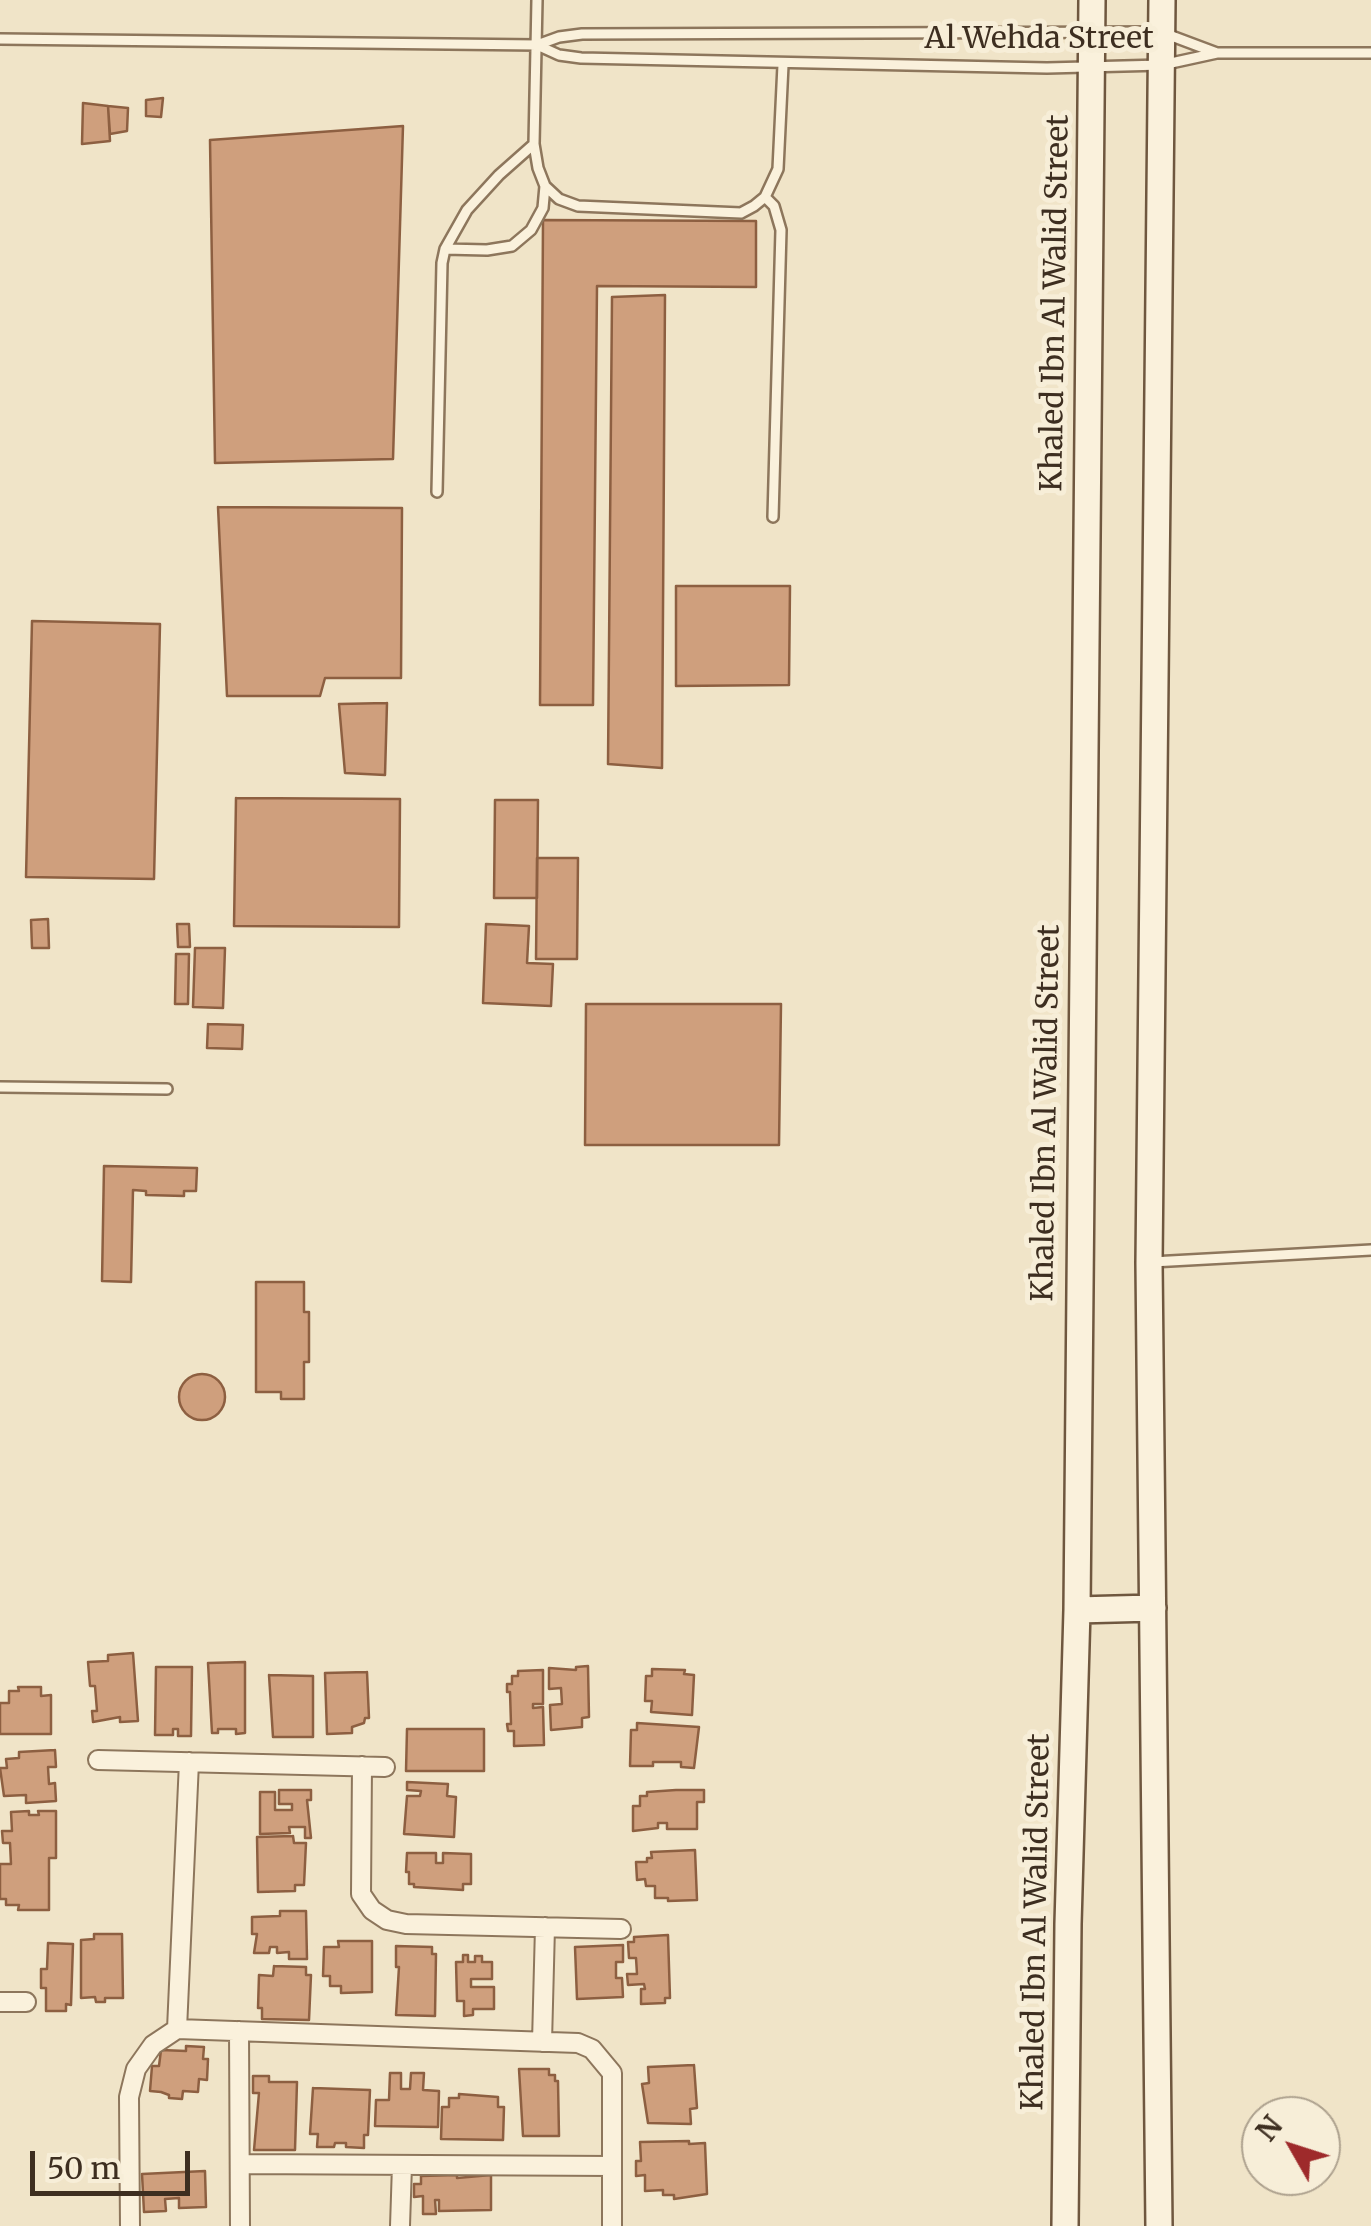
<!DOCTYPE html>
<html>
<head>
<meta charset="utf-8">
<style>
  body { margin:0 }
  #map { position:relative; width:1371px; height:2226px; overflow:hidden; background:#f0e4c8; font-family:Merriweather,serif }
  canvas { display:block }
  .north { position:absolute; left:1241px; top:2096px; width:100px; height:100px; box-sizing:border-box; background:#f7eed8; border:2px solid #ada18e; border-radius:50%; rotate:309deg; font-size:28px; font-weight:700; line-height:40px; text-align:center; color:#3d2e20 }
  .north::after { content:''; display:block; margin:auto; width:35px; height:45px; background:#9e2a2b; clip-path:polygon(50% 0,100% 100%,50% 72%,0 100%) }
  .scale { position:absolute; left:30px; top:2151px; width:160px; height:45px; box-sizing:border-box; border:5px solid #3d2e20; border-top:0; padding-left:12px; font-size:30px; line-height:35px; white-space:nowrap; color:#3d2e20; -webkit-text-stroke:8px #f7eed8; paint-order:stroke }
</style>
</head>
<body>
<div id="map">
<canvas width="1371" height="2226"></canvas>
<div class="north">N</div>
<div class="scale">50 m</div>
</div>
<script>
const context = document.querySelector('canvas').getContext('2d');
context.lineJoin = 'round';
function fill(path, color) {
  context.fillStyle = color;
  context.fill(path, 'evenodd');
}
function poly(rows) {
  const path = new Path2D();
  for (const r of rows) {
    if (r.length === 3) {
      path.moveTo(r[0] + r[2], r[1]);
      path.arc(r[0], r[1], r[2], 0, 2 * Math.PI);
      continue;
    }
    path.moveTo(r[0], r[1]);
    for (let i = 2; i < r.length; i += 2) path.lineTo(r[i], r[i + 1]);
  }
  return path;
}
function strokePath(path, color, width, dash) {
  context.strokeStyle = color;
  context.lineWidth = width;
  context.lineCap = dash ? 'butt' : 'round';
  context.setLineDash(dash || []);
  context.stroke(path);
}
function write(font, color, halo, rows, align = 'center') {
  context.font = font + ' Merriweather,serif';
  context.lineWidth = 10;
  context.setLineDash([]);
  context.textBaseline = 'middle';
  context.strokeStyle = halo;
  context.fillStyle = color;
  for (const [text, x, y, turn = 0] of rows) {
    context.save();
    context.translate(x, y);
    context.rotate((+turn || 0) * Math.PI / 180);
    context.textAlign = isNaN(turn) ? turn : align;
    if (halo) context.strokeText(text, 0, 0);
    context.fillText(text, 0, 0);
    context.restore();
  }
}
const building = poly([
  [163,98,161,117,146,116,146,100,163,98],
  [83,103,108,106,110,141,82,144,83,103],
  [108,106,128,108,127,131,110,134,108,106],
  [403,126,393,459,215,463,210,140,403,126],
  [543,220,756,221,756,287,597,286,593,705,540,705,543,220],
  [665,295,662,768,608,764,612,297,665,295],
  [218,507,402,508,401,678,325,678,320,696,227,696,218,507],
  [676,586,790,586,789,685,676,686,676,586],
  [32,621,160,624,154,879,26,877,32,621],
  [387,703,385,775,345,773,339,704,387,703],
  [236,798,400,799,399,927,234,926,236,798],
  [495,800,538,800,537,898,494,898,495,800],
  [537,858,578,858,577,959,536,959,537,858],
  [48,919,49,948,32,948,31,920,48,919],
  [177,924,189,924,190,947,178,947,177,924],
  [486,924,529,926,527,963,553,964,551,1006,483,1003,486,924],
  [195,948,225,948,223,1008,193,1007,195,948],
  [176,954,189,954,188,1004,175,1004,176,954],
  [586,1004,781,1004,779,1145,585,1145,586,1004],
  [208,1024,243,1025,242,1049,207,1048,208,1024],
  [104,1166,197,1168,196,1191,184,1191,184,1196,146,1195,146,1191,133,1190,131,1282,102,1281,104,1166],
  [256,1282,304,1282,304,1312,309,1312,309,1362,304,1362,304,1399,281,1399,281,1392,256,1392,256,1282],
  [202,1397,23],
  [133,1653,138,1721,120,1722,120,1717,93,1722,92,1711,97,1711,95,1686,90,1686,88,1662,108,1661,108,1655,133,1653],
  [245,1662,245,1733,236,1734,236,1729,218,1729,218,1733,212,1733,208,1663,245,1662],
  [588,1666,589,1717,582,1718,582,1727,551,1730,550,1705,562,1704,561,1688,549,1689,549,1668,576,1670,576,1667,588,1666],
  [156,1667,192,1667,191,1736,178,1736,178,1729,173,1729,173,1735,155,1735,156,1667],
  [652,1669,685,1670,684,1674,694,1675,692,1715,651,1712,652,1701,645,1701,646,1676,652,1676,652,1669],
  [543,1670,543,1704,533,1704,533,1708,543,1707,544,1745,514,1746,514,1731,508,1731,507,1724,511,1724,510,1692,507,1692,507,1684,512,1684,512,1676,518,1676,518,1671,543,1670],
  [367,1672,369,1718,365,1718,364,1723,352,1727,352,1733,327,1734,325,1673,367,1672],
  [269,1675,313,1676,313,1737,273,1737,269,1675],
  [18,1687,41,1687,41,1696,51,1695,51,1734,0,1734,0,1703,9,1703,9,1691,19,1691,18,1687],
  [637,1723,699,1727,694,1768,681,1767,681,1762,653,1762,653,1766,630,1766,631,1730,637,1730,637,1723],
  [407,1729,484,1729,484,1771,406,1771,407,1729],
  [55,1750,56,1767,48,1767,49,1784,55,1783,56,1801,26,1803,26,1795,4,1796,0,1768,7,1768,6,1759,19,1758,19,1752,55,1750],
  [407,1782,448,1784,447,1796,456,1797,454,1837,404,1834,407,1796,420,1796,421,1791,407,1790,407,1782],
  [279,1790,311,1790,311,1800,307,1800,311,1838,305,1838,305,1827,289,1827,290,1833,260,1834,260,1792,275,1792,275,1810,292,1810,292,1804,279,1804,279,1790],
  [676,1790,704,1790,704,1802,697,1802,697,1829,667,1829,667,1823,658,1823,658,1828,633,1831,633,1806,640,1806,640,1796,647,1796,647,1792,676,1790],
  [29,1811,29,1815,39,1815,38,1811,56,1811,56,1858,49,1858,49,1910,18,1910,19,1905,6,1905,6,1899,0,1899,0,1864,11,1864,10,1843,3,1843,2,1831,12,1831,11,1812,29,1811],
  [293,1836,294,1843,306,1843,304,1885,295,1885,295,1891,258,1892,257,1837,293,1836],
  [695,1850,697,1900,668,1901,668,1898,655,1898,655,1886,646,1886,645,1879,637,1880,636,1862,647,1862,647,1858,652,1858,651,1852,695,1850],
  [407,1853,436,1853,436,1863,443,1863,443,1853,471,1854,471,1884,463,1884,463,1890,414,1887,414,1884,409,1884,409,1872,406,1872,407,1853],
  [280,1911,306,1911,307,1959,289,1959,289,1952,277,1953,277,1947,270,1947,269,1953,254,1953,257,1934,252,1934,252,1917,280,1916,280,1911],
  [94,1934,122,1934,123,1998,105,1998,105,2002,96,2002,95,1997,81,1998,81,1940,94,1939,94,1934],
  [668,1935,670,1998,665,1998,665,2003,641,2004,641,1989,645,1989,644,1984,628,1985,627,1974,637,1974,636,1958,629,1958,628,1942,634,1942,634,1937,668,1935],
  [338,1941,372,1941,372,1992,341,1993,341,1986,330,1986,330,1976,323,1976,324,1947,339,1947,338,1941],
  [48,1943,73,1944,71,2005,66,2004,66,2011,46,2011,46,1988,41,1988,41,1969,47,1969,48,1943],
  [623,1945,623,1962,616,1962,616,1978,622,1978,623,1997,577,1999,575,1947,623,1945],
  [396,1946,432,1947,432,1954,436,1954,435,2016,396,2015,399,1967,396,1967,396,1946],
  [463,1955,468,1955,468,1962,475,1962,475,1956,482,1956,482,1962,492,1962,492,1979,471,1979,471,1987,494,1987,494,2009,473,2009,473,2015,464,2016,464,2001,457,2001,456,1962,463,1962,463,1955],
  [274,1966,306,1967,306,1975,311,1975,309,2020,262,2019,262,2008,258,2008,259,1975,273,1976,274,1966],
  [186,2046,204,2047,203,2059,208,2059,207,2080,199,2079,198,2092,183,2091,182,2099,169,2098,169,2095,161,2092,150,2091,152,2066,159,2066,161,2050,186,2051,186,2046],
  [694,2065,697,2108,690,2109,691,2124,648,2123,642,2084,649,2083,648,2067,694,2065],
  [519,2069,549,2069,549,2075,555,2075,555,2081,558,2081,559,2136,523,2136,519,2069],
  [390,2073,401,2073,401,2089,410,2089,411,2073,424,2073,423,2090,439,2091,438,2127,375,2126,376,2100,389,2100,390,2073],
  [253,2076,269,2076,269,2082,297,2082,295,2150,254,2150,259,2093,253,2093,253,2076],
  [313,2088,370,2090,368,2135,364,2135,364,2148,346,2147,346,2143,335,2143,334,2147,317,2147,318,2134,310,2134,313,2088],
  [459,2094,498,2097,498,2107,504,2107,503,2140,441,2139,442,2107,449,2107,449,2098,459,2098,459,2094],
  [689,2141,689,2144,705,2143,707,2194,674,2199,674,2195,663,2195,663,2190,645,2191,645,2175,636,2176,636,2161,641,2161,640,2142,689,2141],
  [205,2171,206,2207,179,2208,179,2198,165,2199,166,2211,144,2212,142,2174,205,2171],
  [457,2175,457,2178,491,2175,491,2210,439,2211,439,2200,435,2200,436,2214,423,2214,423,2196,414,2197,414,2184,421,2184,421,2176,457,2175]
]);
fill(building, '#cf9f7d');
strokePath(building, '#8d5f41', 2.5);
const lane = poly([
  [537,0,534,144,538,168,545,186,559,199,578,206,741,213,754,206,765,197,778,169,783,65],
  [0,39,537,45,559,37,582,34,1161,32,1217,53],
  [537,45,559,55,581,58,1047,68,1162,65,1217,53,1371,53],
  [765,197,774,206,781,230,773,517],
  [445,249,487,250,512,246,531,230,543,208,545,186],
  [437,492,442,263,445,249,467,210,499,175,534,144],
  [0,1087,167,1089],
  [1152,1262,1371,1250]
]);
const street = poly([
  [98,1760,385,1767],
  [362,1766,361,1894,372,1910,387,1920,406,1924,621,1929],
  [0,2002,26,2002],
  [177,2029,189,1762],
  [239,2031,240,2226],
  [542,2042,545,1927],
  [240,2164,612,2166],
  [130,2226,129,2097,136,2069,153,2045,177,2029,578,2043,592,2049,612,2073,612,2226],
  [400,2226,402,2165]
]);
const secondary = poly([
  [1077,1610,1153,1608],
  [1065,2226,1068,1924,1077,1610,1092,0],
  [1159,2226,1149,1262,1162,0]
]);
strokePath(lane, '#8d765c', 14);
strokePath(street, '#8d765c', 22);
strokePath(secondary, '#6f573f', 30);
strokePath(lane, '#faf1dc', 9);
strokePath(street, '#faf1dc', 18);
strokePath(secondary, '#faf1dc', 25);
write('30px', '#3d2e20', '#f7eed8', [
  ["Al Wehda Street",1039,40],
  ["Khaled Ibn Al Walid Street",1056,303,-89],
  ["Khaled Ibn Al Walid Street",1047,1113,-89],
  ["Khaled Ibn Al Walid Street",1037,1922,-89]
]);
</script>
</body>
</html>
